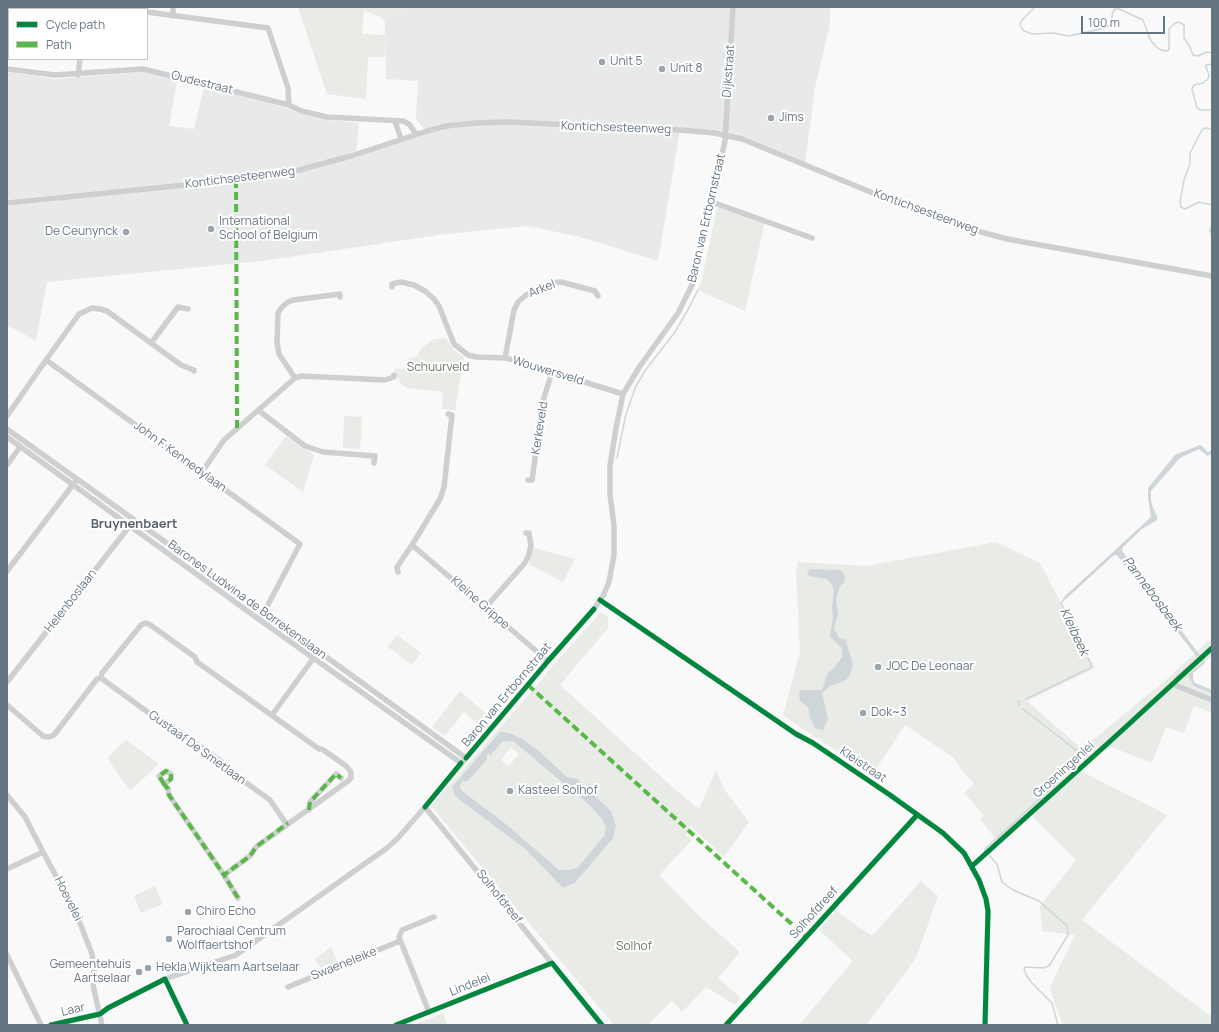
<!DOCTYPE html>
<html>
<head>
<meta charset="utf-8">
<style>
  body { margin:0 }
  #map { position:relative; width:1219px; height:1032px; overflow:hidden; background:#f9f9f9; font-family:Manrope,sans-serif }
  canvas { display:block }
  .frame { position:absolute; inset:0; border:8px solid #657683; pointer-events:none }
  .legend { position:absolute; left:8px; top:8px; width:140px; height:52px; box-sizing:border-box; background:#fff; border:1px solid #c1c8cd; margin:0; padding:5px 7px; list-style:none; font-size:12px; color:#657683 }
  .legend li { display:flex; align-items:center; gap:8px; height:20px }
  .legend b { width:20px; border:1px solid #c1c8cd }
  .scale { position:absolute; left:1081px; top:16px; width:84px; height:18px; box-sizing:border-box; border:2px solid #657683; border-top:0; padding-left:5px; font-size:12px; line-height:14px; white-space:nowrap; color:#657683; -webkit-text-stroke:3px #fff; paint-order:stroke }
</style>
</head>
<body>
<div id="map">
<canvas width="1219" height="1032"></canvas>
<div class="frame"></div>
<ul class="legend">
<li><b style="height:5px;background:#00873e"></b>Cycle path</li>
<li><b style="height:5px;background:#58b947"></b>Path</li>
</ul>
<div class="scale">100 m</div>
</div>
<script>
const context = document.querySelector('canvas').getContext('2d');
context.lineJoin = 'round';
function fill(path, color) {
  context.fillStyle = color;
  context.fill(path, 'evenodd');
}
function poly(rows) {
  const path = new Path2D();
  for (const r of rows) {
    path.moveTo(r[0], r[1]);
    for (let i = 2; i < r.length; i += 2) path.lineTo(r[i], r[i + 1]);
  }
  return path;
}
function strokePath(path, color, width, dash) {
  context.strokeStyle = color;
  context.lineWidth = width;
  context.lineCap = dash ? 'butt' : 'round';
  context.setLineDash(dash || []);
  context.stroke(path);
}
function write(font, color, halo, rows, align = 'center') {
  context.font = font + ' Manrope,sans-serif';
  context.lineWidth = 4;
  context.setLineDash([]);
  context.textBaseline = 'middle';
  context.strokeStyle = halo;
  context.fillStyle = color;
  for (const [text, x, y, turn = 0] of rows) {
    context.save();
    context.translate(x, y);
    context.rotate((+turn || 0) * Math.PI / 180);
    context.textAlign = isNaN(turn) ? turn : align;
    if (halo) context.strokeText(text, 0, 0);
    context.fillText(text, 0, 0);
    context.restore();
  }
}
fill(poly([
  [401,7,831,7,829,28,815,88,805,164,742,139,680,130,658,261,580,237,528,226,446,234,262,261,47,282,36,341,7,325,7,206,58,201,57,195,7,200,7,72,55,79,143,72,177,80,169,126,194,129,204,87,276,105,287,108,300,114,327,120,359,123,356,154,426,131,416,119,418,81,386,79,385,21,390,14,402,14]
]), '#e8e9e9');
fill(poly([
  [298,7,401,7,402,14,390,14,385,21,379,16,364,11,362,34,385,35,385,57,368,57,366,99,327,94],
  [718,204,765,221,745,311,698,290,701,283],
  [446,338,453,349,464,357,455,410,442,409,443,392,407,388,400,383,394,369,409,368,409,359,417,356,423,347,434,339],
  [344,416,362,417,360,449,343,448],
  [286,436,314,455,303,492,265,465],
  [996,542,1040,563,1095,668,1027,701,1082,749,1168,678,1212,638,1212,656,1193,673,1192,677,1195,683,1212,690,1212,713,1194,706,1184,733,1166,727,1152,763,1106,745,1079,770,1167,815,1082,920,1212,1017,1212,1025,1063,1025,1054,1002,1050,987,1075,935,1042,931,1040,906,1076,860,1030,814,1000,840,994,837,980,819,984,815,964,793,974,784,962,771,954,758,905,725,872,775,826,744,819,739,821,736,818,739,783,715,800,652,796,572,798,562,867,566],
  [534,548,575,559,563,582,529,564],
  [600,612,608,617,608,628,560,685,677,791,699,809,716,770,724,789,749,822,724,857,691,826,686,835,692,840,659,875,699,916,740,952,718,978,741,998,735,1005,706,987,682,1012,672,1001,648,1025,614,1025,431,806,539,683,553,665,593,621],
  [510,733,524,740,540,752,567,777,577,779,611,811,616,825,613,838,575,883,563,888,524,848,453,787],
  [397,635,421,653,412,665,388,647],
  [460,691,492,719,484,729,464,712,445,736,432,727],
  [126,740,159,764,130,791,107,758],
  [513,741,588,804,602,819,606,828,604,836,577,868,569,870,559,870,506,824,461,790,460,785,463,781,486,757,487,755,490,755,502,742],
  [511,747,519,754,509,766,501,760],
  [921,881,938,896,916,958,866,1025,799,1025,853,961,819,930,836,911,872,936],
  [155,886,163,904,141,913,134,896],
  [331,947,338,963,322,970,315,959],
  [443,1013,447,1025,413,1025]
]), '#e8ebe6');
fill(poly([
  [1200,445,1202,446,1208,452,1209,452,1212,448,1212,454,1207,456,1199,449,1180,458,1151,491,1151,501,1153,508,1157,516,1157,520,1142,529,1123,547,1122,551,1199,654,1199,656,1197,657,1117,555,1114,555,1066,599,1064,599,1064,597,1151,517,1148,498,1148,488,1175,455],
  [811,569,839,570,843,572,845,577,844,582,840,586,836,599,838,615,836,620,834,629,839,638,843,640,845,638,853,664,850,675,847,679,842,682,830,686,822,693,828,719,823,730,815,728,810,718,808,707,800,701,799,694,800,691,802,690,822,690,828,673,835,667,842,657,842,648,830,636,833,617,832,607,834,591,832,585,827,579,809,576,807,572],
  [1204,660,1205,663,1193,673,1193,680,1195,683,1212,690,1212,693,1194,686,1189,677,1189,674,1201,664,1202,661],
  [500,732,510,733,524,740,540,752,567,777,577,779,611,811,616,825,613,838,575,883,563,888,524,848,455,796,452,787],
  [513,741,588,804,602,819,606,828,604,836,577,868,569,870,559,870,506,824,461,790,460,785,463,781,468,781,487,759,487,755,489,754,490,756,502,742]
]), '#ced6d9');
strokePath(poly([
  [1035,7,1022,20,1020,24,1021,27,1024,31,1033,34,1053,33,1069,36,1105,28,1110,25,1113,12,1115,9,1119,9,1143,20,1150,39,1155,46,1161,50,1166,51,1169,50,1169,29,1174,24,1179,22,1184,25,1184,38,1190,47,1193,55,1198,56,1207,52,1212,53],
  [1212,64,1206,65,1206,67,1209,75,1208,79,1203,83,1194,85,1192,89,1197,108,1201,110,1212,110],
  [1212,129,1205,128,1202,130,1190,153,1190,164,1184,180,1180,202,1181,207,1185,209,1199,202,1212,205],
  [1212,224,1210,230,1212,236],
  [617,458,626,414,636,386,647,368,675,332,689,308,698,290],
  [1026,699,1090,668,1091,667,1091,664,1061,603,1065,598],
  [1019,706,1018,702,1020,701],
  [985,851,985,849,1084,758,1081,754,1023,709],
  [988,854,997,864,1002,882,1013,890,1039,901,1067,926,1068,935,1049,966,1044,968,1026,967,1024,968,1026,975,1032,983,1052,1003,1058,1025]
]), '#ced6d9', 1.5);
strokePath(poly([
  [107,7,122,9],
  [173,7,173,16],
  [87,9,88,7],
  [147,12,268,28,288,88,289,105],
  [7,69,55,75,143,69,277,102,289,105,301,111,327,117,403,121,409,124,416,134],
  [78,75,80,59],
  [395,121,401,139],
  [712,202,812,238],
  [7,203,265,177,299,170,351,156,427,131,446,126,476,123,508,122,680,130,714,133,742,139,907,207,970,229,1007,239,1212,276],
  [392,287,392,284,401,282,414,285,425,291,434,299,439,306,454,344,468,355,477,357,505,358,523,362,552,372,623,394],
  [151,343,178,307,188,309],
  [505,358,514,310,518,302,526,295,552,283,561,282,595,291,598,296],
  [46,360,79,314,92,308,100,309,107,311,181,365,194,370,194,371],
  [295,378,279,354,277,343,278,313,282,307,288,302,293,300,340,294,340,297],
  [258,410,305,446,323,452,375,456,374,463],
  [7,416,46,360,300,544,262,616],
  [7,429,318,651,466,758],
  [7,437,260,620,461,763],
  [7,465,20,447],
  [202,472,224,440,295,378,302,376,385,380,394,377,394,375],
  [528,480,532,480,543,401,552,372],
  [412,545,548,661],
  [7,571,75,482],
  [398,572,397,567,412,545,440,499,444,487,452,415,448,414],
  [600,600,796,734,813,743,890,795,943,833,964,853,979,880,986,899,988,911,985,1025],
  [485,608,524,564,528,557,531,546,529,533,526,533],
  [101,678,153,716,157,716,222,762,224,767,270,800,285,822,288,823],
  [1176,680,1212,648],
  [7,682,132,523],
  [1172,684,1212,700],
  [7,705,43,736,49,737,54,735,97,679,101,678,102,673,141,625,145,623,149,624,195,657,197,662,319,749,322,749,346,766,351,772,351,778,348,781,256,847,250,856,224,875,238,898],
  [272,715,315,656],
  [164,784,159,776,166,771,171,774,171,779,164,784,168,789,169,795,224,875],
  [7,795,25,817,43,852,76,913,92,954,94,966,93,985,102,1025],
  [425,807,602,1025],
  [309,810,310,802,336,774,341,778],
  [972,866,1106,745,1168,688],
  [7,869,43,852],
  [7,955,41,1025],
  [165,979,187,1025],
  [288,987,400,941],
  [429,1012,399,937,402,930,434,917],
  [51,1025,100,1014,108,1008,165,979,236,955,387,848,398,838,425,807,548,661,594,609,603,596,609,582,614,555,614,526,610,494,610,466,616,428,623,394,640,366,678,313,693,283,712,202,725,141,733,7],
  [396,1025,552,963],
  [726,1025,917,815]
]), '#cecfd0', 5.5);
strokePath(poly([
  [236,180,237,428],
  [528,685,806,937],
  [164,784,159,776,166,771,171,774,171,779,164,784,168,789,169,795,224,875],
  [309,810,310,802,336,774,341,778],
  [238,898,224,875,250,856,256,847,288,823]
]), '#58b947', 4, [8, 4]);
strokePath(poly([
  [600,600,796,734,813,743,890,795,943,833,964,853,979,880,986,899,988,911,985,1025],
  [466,758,548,661,594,609],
  [425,807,461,763],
  [972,866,1106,745,1212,648],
  [51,1025,100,1014,108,1008,165,979,187,1025],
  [396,1025,552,963,602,1025],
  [726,1025,917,815]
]), '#00873e', 5);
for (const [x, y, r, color] of [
  [602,62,4,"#99a4ac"],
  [662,69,4,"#99a4ac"],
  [771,118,4,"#99a4ac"],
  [211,229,4,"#99a4ac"],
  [126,232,4,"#99a4ac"],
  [878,667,4,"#99a4ac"],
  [863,713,4,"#99a4ac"],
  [510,791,4,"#99a4ac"],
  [188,912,4,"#99a4ac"],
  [169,939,4,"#99a4ac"],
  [148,968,4,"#99a4ac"],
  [139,972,4,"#99a4ac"]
]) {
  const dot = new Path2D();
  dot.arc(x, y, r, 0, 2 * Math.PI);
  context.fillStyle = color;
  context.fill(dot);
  strokePath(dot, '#fff', 1.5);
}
write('12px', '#657683', '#fff', [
  ["Unit 5",610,62],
  ["Unit 8",670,69],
  ["Jims",779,118],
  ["International",219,222],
  ["School of Belgium",219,236],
  ["De Ceunynck",118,232,"right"],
  ["JOC De Leonaar",886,667],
  ["Dok~3",871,713],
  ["Kasteel Solhof",518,791],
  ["Chiro Echo",196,912],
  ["Parochiaal Centrum",177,932],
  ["Wolffaertshof",177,946],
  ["Gemeentehuis",131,965,"right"],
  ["Aartselaar",131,979,"right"],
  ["Hekla Wijkteam Aartselaar",156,968]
], 'left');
write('12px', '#657683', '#fff', [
  ["Dijkstraat",729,71,-86],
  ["Oudestraat",202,83,14],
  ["Kontichsesteenweg",616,128,2],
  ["Kontichsesteenweg",240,178,-7],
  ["Kontichsesteenweg",926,212,20],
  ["Baron van Ertbornstraat",707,218,-77],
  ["Arkel",542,289,-22],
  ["Wouwersveld",548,371,17],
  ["Kerkeveld",540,428,-81],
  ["John F. Kennedylaan",180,457,36],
  ["Barones Ludwina de Borrekenslaan",247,600,36],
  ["Helenboslaan",71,601,-52],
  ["Kleine Grippe",480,603,41],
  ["Baron van Ertbornstraat",507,695,-50],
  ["Gustaaf De Smetlaan",197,748,36],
  ["Kleistraat",863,765,34],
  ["Groeningenlei",1064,770,-42],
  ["Solhofdreef",499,897,51],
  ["Hoevelei",68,899,63],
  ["Solhofdreef",814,913,-48],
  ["Swaeneleike",344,964,-22],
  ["Lindelei",470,985,-22],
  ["Laar",73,1010,-13]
]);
write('12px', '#687a64', '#fff', [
  ["Schuurveld",438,368],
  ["Solhof",634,947]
]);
write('bold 13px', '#57646e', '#fff', [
  ["Bruynenbaert",134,524]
]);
write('italic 13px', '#60757c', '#fff', [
  ["Pannebosbeek",1152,594,53],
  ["Kleibeek",1074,632,65]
]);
</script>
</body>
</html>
